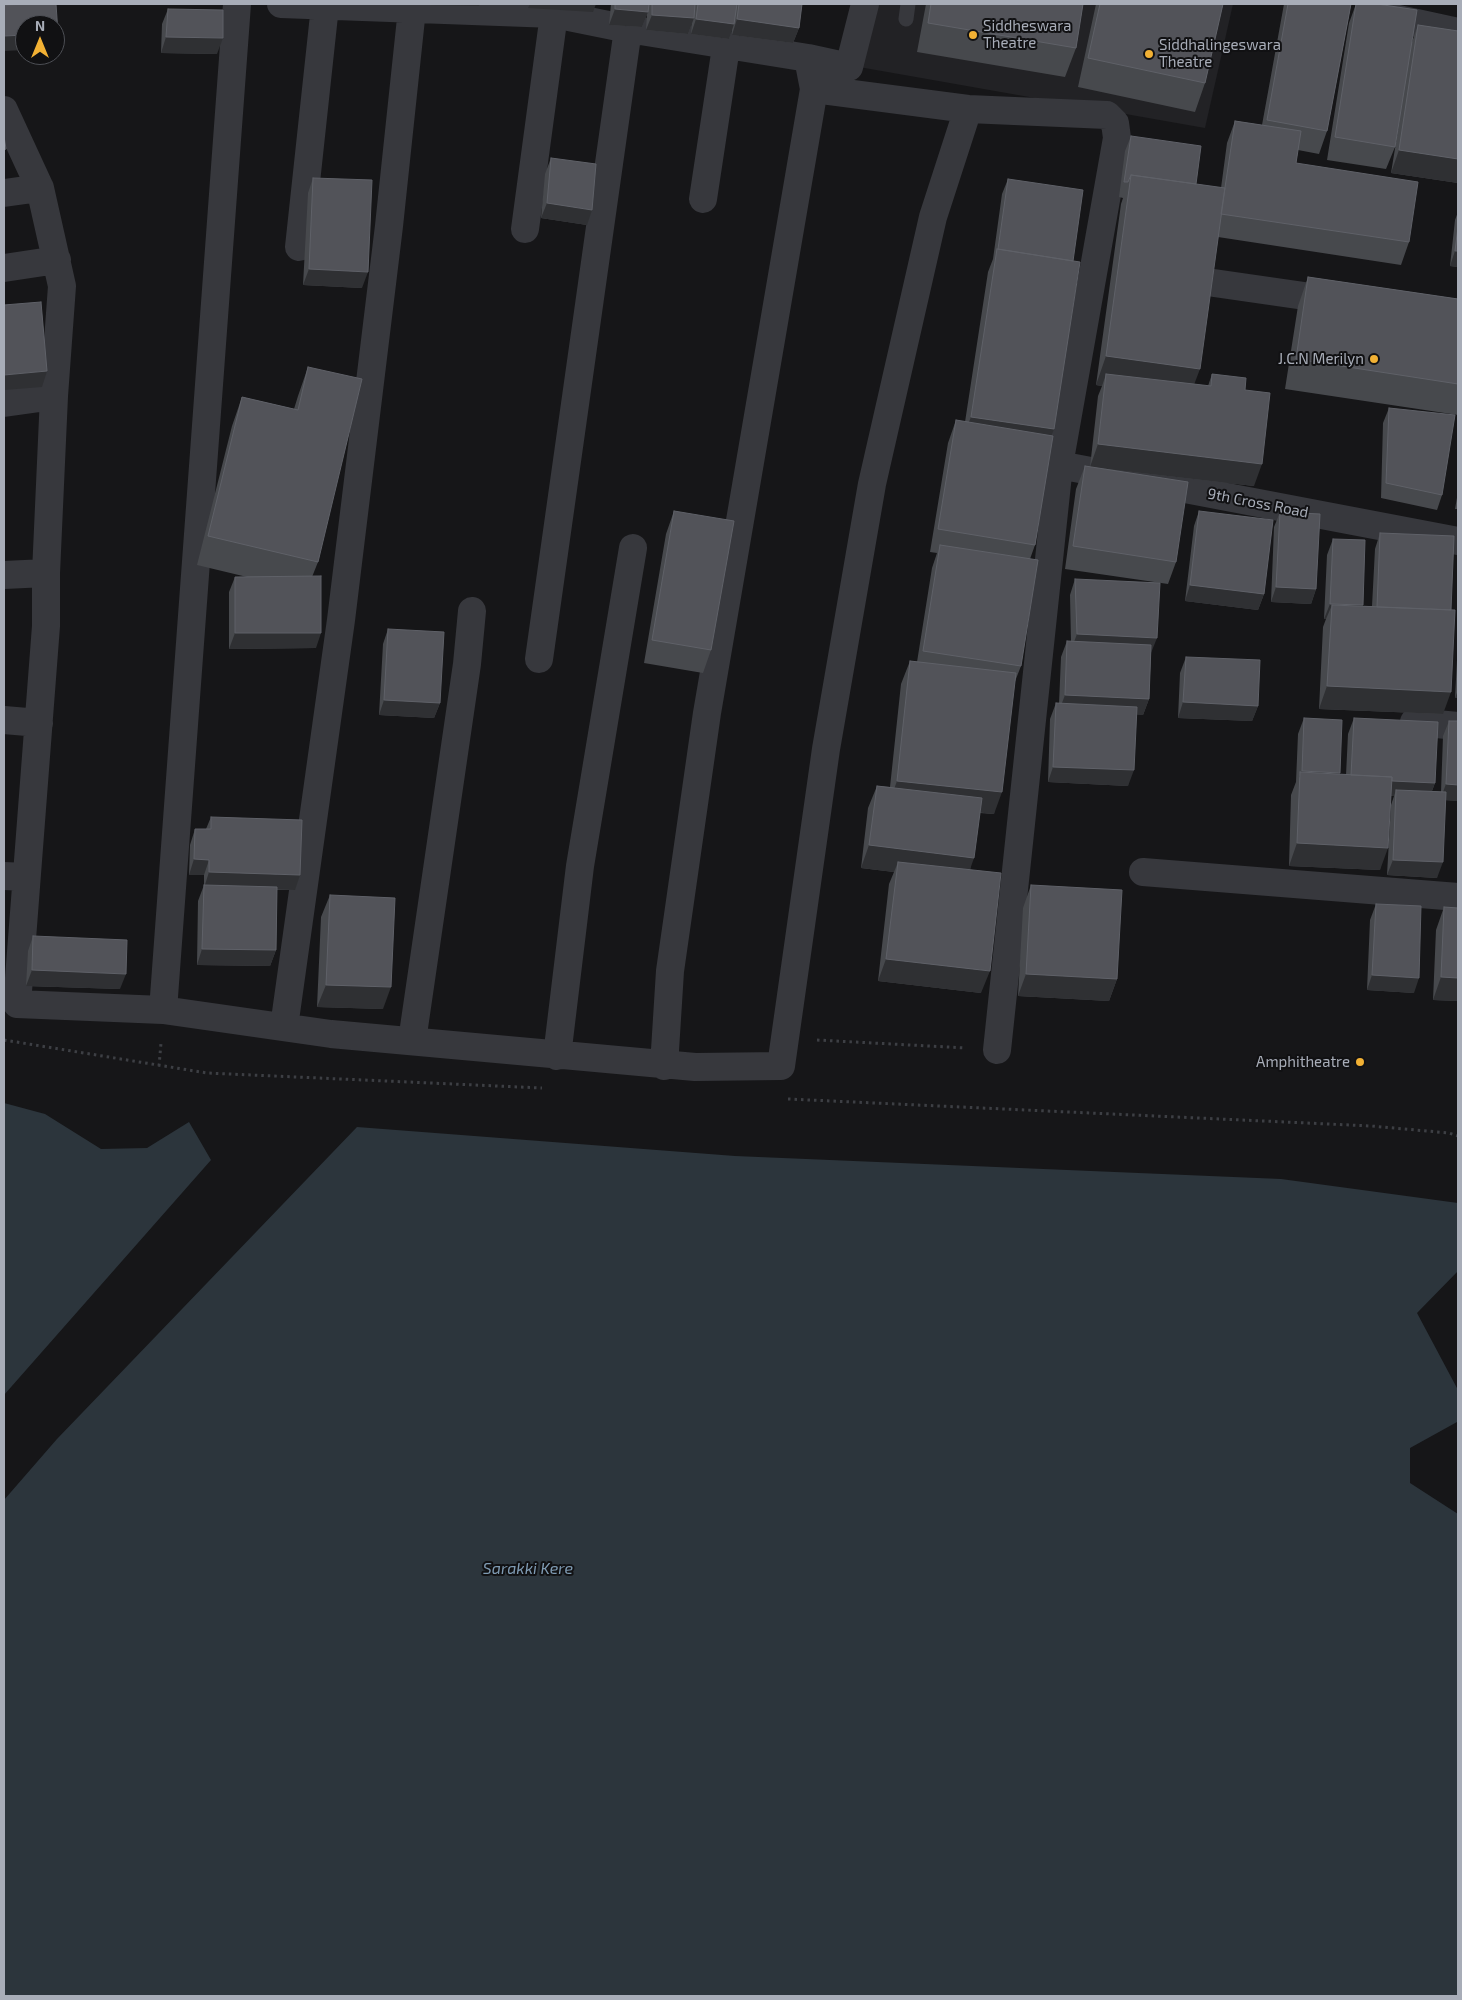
<!DOCTYPE html>
<html>
<head>
<meta charset="utf-8">
<style>
  body { margin:0 }
  #map { position:relative; width:1462px; height:2000px; overflow:hidden; background:#161618; font-family:"Exo 2",sans-serif }
  canvas { display:block }
  .frame { position:absolute; inset:0; border:5px solid #a8adb8; pointer-events:none }
  .north { position:absolute; left:15px; top:15px; width:50px; height:50px; box-sizing:border-box; background:#111113; border:1px solid #4d4f55; border-radius:50%; rotate:0deg; font-size:14px; font-weight:700; line-height:20px; text-align:center; color:#a8adb8 }
  .north::after { content:''; display:block; margin:auto; width:18px; height:22px; background:#f2b134; clip-path:polygon(50% 0,100% 100%,50% 72%,0 100%) }
</style>
</head>
<body>
<div id="map">
<canvas width="1462" height="2000"></canvas>
<div class="frame"></div>
<div class="north">N</div>
</div>
<script>
const context = document.querySelector('canvas').getContext('2d');
context.lineJoin = 'round';
function fill(path, color) {
  context.fillStyle = color;
  context.fill(path, 'evenodd');
}
function poly(rows) {
  const path = new Path2D();
  for (const r of rows) {
    path.moveTo(r[0], r[1]);
    for (let i = 2; i < r.length; i += 2) path.lineTo(r[i], r[i + 1]);
  }
  return path;
}
function strokePath(path, color, width, dash) {
  context.strokeStyle = color;
  context.lineWidth = width;
  context.lineCap = dash ? 'butt' : 'round';
  context.setLineDash(dash || []);
  context.stroke(path);
}
function write(font, color, halo, rows, align = 'center') {
  context.font = font + ' "Exo 2",sans-serif';
  context.lineWidth = 4;
  context.setLineDash([]);
  context.textBaseline = 'middle';
  context.strokeStyle = halo;
  context.fillStyle = color;
  for (const [text, x, y, turn = 0] of rows) {
    context.save();
    context.translate(x, y);
    context.rotate((+turn || 0) * Math.PI / 180);
    context.textAlign = isNaN(turn) ? turn : align;
    if (halo) context.strokeText(text, 0, 0);
    context.fillText(text, 0, 0);
    context.restore();
  }
}
fill(poly([
  [873,4,1233,4,1205,128,859,67]
]), '#222225');
fill(poly([
  [4,1103,45,1114,101,1149,147,1148,189,1122,211,1160,4,1395],
  [357,1127,735,1156,1281,1179,1458,1203,1458,1271,1417,1313,1458,1390,1457,1422,1410,1448,1410,1483,1458,1514,1458,1996,4,1996,4,1500,57,1439]
]), '#2c353c');
strokePath(poly([
  [4,1040,207,1073,542,1088],
  [817,1040,966,1048],
  [159,1066,161,1043],
  [788,1099,1371,1126,1449,1133,1458,1136]
]), '#3d3f44', 3, [2.5, 4]);
strokePath(poly([
  [906,19,908,4]
]), '#37383d', 15);
strokePath(poly([
  [281,4,554,14,628,29,808,58,849,67,865,4],
  [1389,17,1458,32],
  [814,89,968,109,1107,115,1115,123,1117,138,1059,465,997,1050],
  [4,110,40,188,62,286,54,396,46,573,46,626,17,1004,163,1010,331,1034,695,1067,781,1066,826,749,872,484,933,217,968,109],
  [4,193,40,188],
  [703,199,726,47],
  [525,229,554,14],
  [299,247,325,6],
  [4,268,57,260],
  [1214,283,1339,301],
  [4,403,54,396],
  [1059,465,1458,541],
  [4,575,46,573],
  [539,659,628,29],
  [4,720,39,723],
  [1414,722,1458,726],
  [1143,872,1458,897],
  [4,876,26,877],
  [163,1010,237,4],
  [284,1027,341,620,389,226,412,9],
  [412,1041,467,664,472,611],
  [557,1056,580,866,633,548],
  [664,1066,670,971,707,713,814,89,808,58]
]), '#37383d', 28);
fill(poly([
  [611,4,802,4,799,28,793,43,732,35,732,29,729,39,691,34,692,23,688,34,646,30,647,14,642,27,609,25],
  [926,4,1083,4,1076,48,1065,77,917,52],
  [1096,4,1223,4,1205,83,1195,112,1078,87],
  [1284,4,1351,4,1327,131,1319,154,1298,150,1296,163,1409,242,1401,265,1218,237,1194,384,1208,386,1212,374,1245,390,1254,486,1090,467,1098,396,1102,386,1096,385,1121,204,1123,198,1119,197,1125,151,1131,136,1196,184,1221,188,1227,143,1235,121,1262,125],
  [1356,4,1377,4,1412,42,1418,25,1458,31,1458,183,1391,173,1400,118,1395,147,1386,169,1327,160,1349,23],
  [168,9,217,54,161,53,162,24],
  [551,158,587,225,541,218,545,174],
  [313,178,362,288,303,285,308,193],
  [1008,179,1073,261,1052,436,1035,545,1030,559,1021,666,1014,684,994,814,980,813,970,870,981,993,878,981,889,884,894,872,861,868,868,808,877,786,890,787,901,684,910,661,917,662,932,568,937,553,930,552,948,443,956,420,965,422,988,272,993,259,1002,194],
  [1458,212,1458,267,1450,266,1455,220],
  [1308,277,1458,299,1458,415,1285,389,1298,306],
  [308,367,318,562,312,577,316,648,229,649,229,592,235,577,247,577,197,565,232,426,242,397,294,409,298,396],
  [1389,408,1442,495,1437,510,1381,498,1383,423],
  [1085,466,1176,562,1168,584,1065,569,1076,489],
  [1458,492,1458,509,1455,509],
  [674,511,711,650,703,673,644,663,666,534],
  [1199,511,1264,594,1258,610,1185,601,1194,526],
  [1280,512,1316,589,1311,604,1271,602,1274,527],
  [1380,533,1443,714,1319,709,1323,627,1326,619,1324,619,1327,555,1333,539,1362,606,1372,606,1375,549],
  [1075,579,1151,653,1149,699,1143,715,1136,714,1128,786,1048,782,1050,719,1056,703,1059,704,1061,657,1067,641,1071,642,1070,595],
  [388,629,440,703,434,718,379,715,383,644],
  [1458,641,1458,698,1455,698],
  [1186,657,1258,706,1252,721,1178,718,1180,673],
  [1304,718,1339,774,1346,775,1348,734,1354,718,1435,783,1432,791,1441,792,1443,736,1449,721,1458,801,1446,800,1437,878,1387,875,1391,805,1394,796,1391,796,1380,870,1289,866,1291,795,1296,782,1298,734],
  [211,817,295,890,277,890,276,950,270,966,197,965,198,901,204,885,204,875,189,875,190,845,195,829,206,829],
  [1031,885,1117,979,1109,1001,1018,996,1023,908],
  [330,895,383,1009,317,1007,321,917],
  [1376,904,1414,993,1367,990,1370,920],
  [1444,907,1458,908,1458,1001,1433,1000,1436,930],
  [33,936,120,989,26,986,28,951]
]), '#47494d');
fill(poly([
  [402,4,418,4,418,5],
  [430,4,480,4,479,6,430,5],
  [530,4,596,4,593,12,528,8],
  [615,9,648,12,642,27,609,25],
  [652,15,694,18,688,34,646,30],
  [696,19,734,24,729,39,691,34],
  [737,19,799,28,793,43,732,35],
  [55,33,58,33,55,40],
  [25,35,25,50,4,51,4,36],
  [166,37,223,38,217,54,161,53],
  [1399,150,1458,159,1458,183,1391,173],
  [547,203,592,210,587,225,541,218],
  [1455,251,1458,251,1458,267,1450,266],
  [309,269,368,272,362,288,303,285],
  [1106,356,1200,369,1189,398,1106,374,1102,386,1096,385],
  [47,371,42,387,4,390,4,375],
  [971,417,1054,429,1046,452,962,439],
  [1098,444,1262,464,1254,486,1090,467],
  [1190,585,1264,594,1258,610,1185,601],
  [1276,587,1316,589,1311,604,1271,602],
  [1330,604,1363,605,1357,621,1332,605,1326,619,1324,619],
  [235,633,321,633,316,648,229,649],
  [1077,634,1157,638,1151,653,1071,650],
  [1327,686,1451,692,1443,714,1319,709],
  [1458,690,1458,698,1455,698],
  [1065,695,1149,699,1143,715,1059,711],
  [384,700,440,703,434,718,379,715],
  [1183,702,1258,706,1252,721,1178,718],
  [1053,767,1134,770,1128,786,1048,782],
  [1302,771,1340,773,1334,788,1299,777],
  [1351,779,1435,783,1429,798,1396,790,1394,796,1345,794],
  [897,781,1002,792,994,814,889,803],
  [1446,784,1458,785,1458,801,1440,800],
  [1297,843,1388,848,1380,870,1289,866],
  [869,845,974,858,966,881,898,862,894,872,861,868],
  [194,859,209,860,204,875,189,875],
  [1393,860,1443,862,1437,878,1387,875],
  [209,872,300,875,295,890,204,888],
  [202,949,276,950,270,966,197,965],
  [886,959,990,971,981,993,878,981],
  [32,970,126,974,120,989,26,986],
  [1026,974,1117,979,1109,1001,1018,996],
  [1372,975,1419,978,1414,993,1367,990],
  [1441,977,1458,978,1458,1001,1433,1000],
  [326,985,391,987,383,1009,317,1007]
]), '#2f3033');
const building = poly([
  [30,4,56,4,58,33,55,33,55,25,25,25,25,35,4,36,4,5,30,4],
  [615,4,649,4,648,12,615,9,615,4],
  [652,4,695,4,694,18,652,15,652,4],
  [698,4,737,4,734,24,696,19,698,4],
  [739,4,802,4,799,28,737,19,739,4],
  [931,4,1083,4,1076,48,928,23,931,4],
  [1100,4,1223,4,1205,83,1088,58,1100,4],
  [1288,4,1351,4,1327,131,1267,120,1288,4],
  [1356,4,1377,4,1417,10,1395,147,1335,137,1356,4],
  [168,9,223,10,223,38,166,37,168,9],
  [1418,25,1458,31,1458,159,1399,150,1418,25],
  [1235,121,1301,131,1296,163,1418,182,1409,242,1221,214,1235,121],
  [4,136,6,149,4,150,4,136],
  [1131,136,1201,146,1196,184,1131,175,1128,182,1124,182,1131,136],
  [551,158,596,164,592,210,547,203,551,158],
  [1131,175,1225,188,1200,369,1106,356,1131,175],
  [313,178,372,180,368,272,309,269,313,178],
  [1008,179,1083,190,1073,261,998,249,1008,179],
  [1458,227,1458,251,1455,251,1458,227],
  [997,249,1080,262,1054,429,971,417,997,249],
  [1308,277,1458,299,1458,384,1296,359,1308,277],
  [41,302,47,371,4,375,4,305,41,302],
  [308,367,362,379,318,562,208,536,242,397,298,410,308,367],
  [1106,374,1211,386,1212,374,1246,378,1245,390,1270,393,1262,464,1098,444,1106,374],
  [1389,408,1455,415,1442,495,1386,483,1389,408],
  [956,420,1053,436,1035,545,938,529,956,420],
  [1085,466,1188,482,1176,562,1073,546,1085,466],
  [674,511,734,521,711,650,652,640,674,511],
  [1199,511,1273,520,1264,594,1190,585,1199,511],
  [1280,512,1320,514,1316,589,1276,587,1280,512],
  [1380,533,1454,536,1451,610,1377,607,1380,533],
  [1333,539,1365,540,1363,605,1330,604,1333,539],
  [940,545,1038,560,1021,666,923,651,940,545],
  [321,576,321,633,235,633,235,577,321,576],
  [1075,579,1160,583,1157,638,1077,634,1075,579],
  [1332,605,1455,610,1451,692,1327,686,1332,605],
  [388,629,444,632,440,703,384,700,388,629],
  [1067,641,1151,645,1149,699,1065,695,1067,641],
  [1186,657,1260,660,1258,706,1183,702,1186,657],
  [910,661,1016,673,1002,792,897,781,910,661],
  [1056,703,1137,707,1134,770,1053,767,1056,703],
  [1304,718,1342,720,1340,773,1302,771,1304,718],
  [1354,718,1438,722,1435,783,1392,781,1392,777,1351,775,1354,718],
  [1449,721,1458,721,1458,785,1446,784,1449,721],
  [1300,772,1392,777,1388,848,1297,843,1300,772],
  [877,786,982,798,974,858,869,845,877,786],
  [1396,790,1446,792,1443,862,1393,860,1396,790],
  [211,817,302,820,300,875,209,872,209,860,194,859,195,829,211,829,211,817],
  [898,862,1001,873,990,971,886,959,898,862],
  [204,885,277,887,276,950,202,949,204,885],
  [1031,885,1122,890,1117,979,1026,974,1031,885],
  [330,895,395,898,391,987,326,985,330,895],
  [1376,904,1421,906,1419,978,1372,975,1376,904],
  [1444,907,1458,908,1458,978,1441,977,1444,907],
  [33,936,127,940,126,974,32,970,33,936]
]);
fill(building, '#525359');
strokePath(building, '#5f6168', 1);
for (const [x, y, r, color] of [
  [973,35,5,"#f2b134"],
  [1149,54,5,"#f2b134"],
  [1374,359,5,"#f2b134"],
  [1360,1062,5,"#f2b134"]
]) {
  const dot = new Path2D();
  dot.arc(x, y, r, 0, 2 * Math.PI);
  context.fillStyle = color;
  context.fill(dot);
  strokePath(dot, '#111113', 2);
}
write('15px', '#a8adb8', '#111113', [
  ["Siddheswara",983,26],
  ["Theatre",983,43],
  ["Siddhalingeswara",1159,45],
  ["Theatre",1159,62],
  ["J.C.N Merilyn",1364,359,"right"],
  ["Amphitheatre",1350,1062,"right"]
], 'left');
write('15px', '#a8adb8', '#111113', [
  ["9th Cross Road",1258,503,11]
]);
write('italic 16px', '#7f9bb3', '#111113', [
  ["Sarakki Kere",528,1569]
]);
</script>
</body>
</html>
